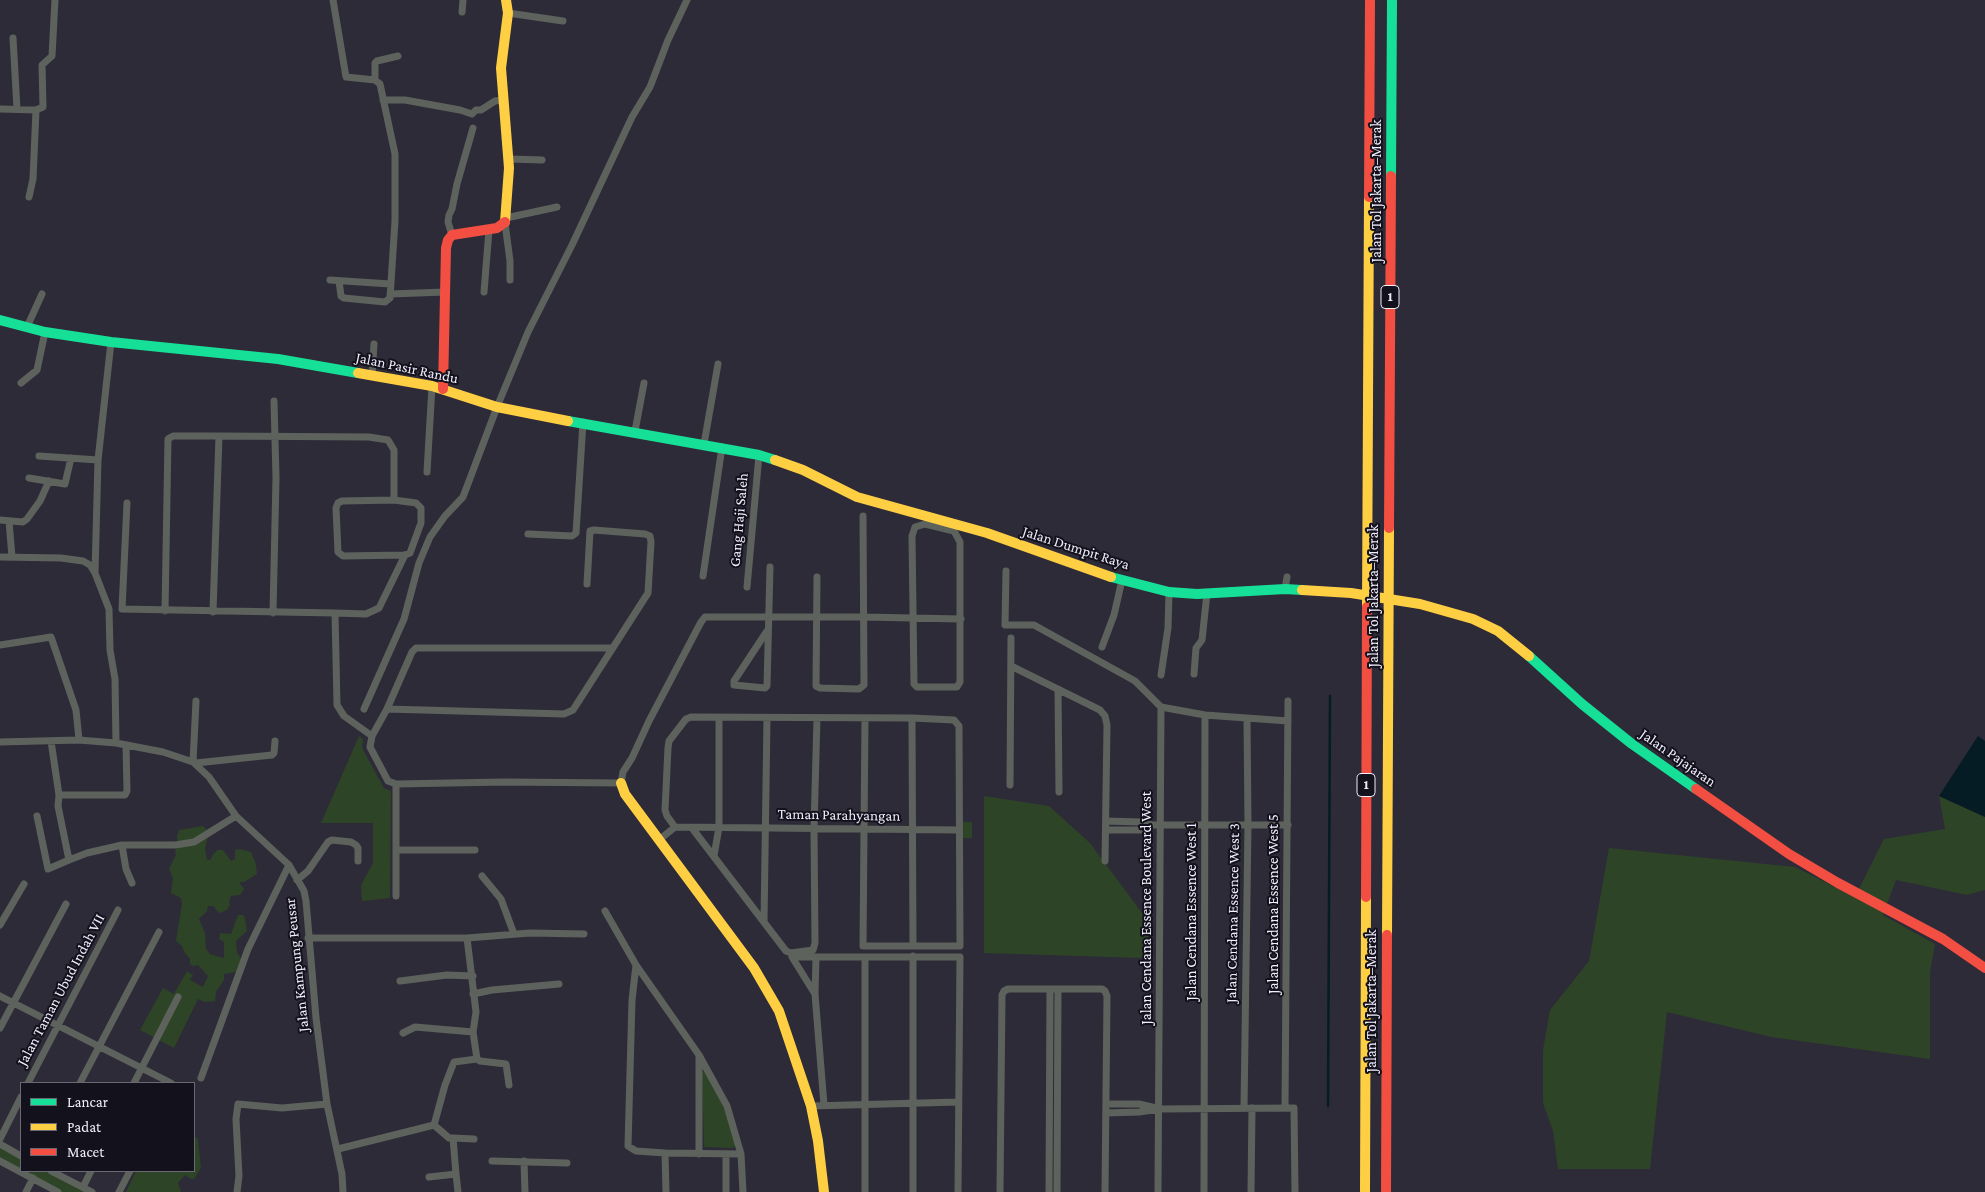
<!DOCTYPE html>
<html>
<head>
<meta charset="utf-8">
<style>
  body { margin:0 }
  #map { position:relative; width:1985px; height:1192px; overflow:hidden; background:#2e2b38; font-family:"Crimson Pro",serif }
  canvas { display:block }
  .legend { position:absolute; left:20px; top:1082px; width:175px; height:90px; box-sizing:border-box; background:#13111b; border:1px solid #6b6975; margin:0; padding:6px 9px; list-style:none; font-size:15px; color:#f0edfd }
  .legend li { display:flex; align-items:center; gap:10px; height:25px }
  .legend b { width:25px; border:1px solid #6b6975 }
</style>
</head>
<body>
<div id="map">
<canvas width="1985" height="1192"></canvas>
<ul class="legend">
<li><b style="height:6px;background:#16e098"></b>Lancar</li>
<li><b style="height:6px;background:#ffcf43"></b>Padat</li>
<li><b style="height:6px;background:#f24e42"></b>Macet</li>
</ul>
</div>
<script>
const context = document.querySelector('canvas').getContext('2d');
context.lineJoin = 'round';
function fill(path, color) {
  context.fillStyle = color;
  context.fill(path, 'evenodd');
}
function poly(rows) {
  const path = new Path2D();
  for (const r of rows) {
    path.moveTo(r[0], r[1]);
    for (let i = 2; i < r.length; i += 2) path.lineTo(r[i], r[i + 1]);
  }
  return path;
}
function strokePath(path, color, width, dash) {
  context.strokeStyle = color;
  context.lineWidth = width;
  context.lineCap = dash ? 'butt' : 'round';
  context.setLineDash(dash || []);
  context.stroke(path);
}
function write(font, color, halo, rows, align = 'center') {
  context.font = font + ' "Crimson Pro",serif';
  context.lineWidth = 4;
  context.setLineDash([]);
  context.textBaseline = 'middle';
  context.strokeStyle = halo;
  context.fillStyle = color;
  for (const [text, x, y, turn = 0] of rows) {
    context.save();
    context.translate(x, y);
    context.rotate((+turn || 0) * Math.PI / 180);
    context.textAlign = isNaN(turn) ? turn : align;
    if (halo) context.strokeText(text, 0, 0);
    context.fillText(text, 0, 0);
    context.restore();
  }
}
fill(poly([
  [359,736,363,739,362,748,384,788,391,791,390,898,362,901,361,885,373,863,373,823,321,823],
  [984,796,1049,806,1090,843,1145,917,1151,955,1141,958,984,953],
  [1939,796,1985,817,1985,890,1967,895,1896,880,1883,915,1935,944,1930,972,1930,1059,1771,1037,1667,1012,1650,1169,1558,1169,1553,1131,1543,1103,1543,1050,1550,1010,1589,961,1609,848,1795,867,1855,897,1884,839,1945,829],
  [963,822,972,822,972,838,963,838],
  [203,826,207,830,208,836,205,848,207,860,210,860,214,853,218,850,223,850,231,861,235,859,235,850,239,849,251,852,256,864,257,874,244,882,239,882,244,889,240,895,231,896,229,902,230,905,227,910,219,913,213,906,208,906,207,911,199,919,205,933,206,949,210,954,216,956,224,958,224,942,219,939,220,933,231,934,238,915,243,915,245,918,247,931,236,941,237,952,241,959,236,972,224,974,224,980,216,992,215,1001,205,1002,198,999,174,1048,140,1030,163,988,174,994,187,971,193,975,190,980,203,987,208,976,198,965,193,966,190,964,190,959,184,952,182,946,176,941,182,904,181,898,171,893,173,878,169,869,176,855,175,850,178,846,177,836,179,830],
  [702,1071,708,1074,727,1114,736,1145,733,1148,704,1147],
  [194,1136,198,1139,201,1168,194,1179,191,1179,185,1175,178,1183,181,1192,126,1192,136,1171,194,1171],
  [0,1144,21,1155,21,1171,51,1171,92,1192,59,1192,0,1161]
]), '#2d4426');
fill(poly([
  [1978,736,1985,741,1985,817,1939,796]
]), '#051c24');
strokePath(poly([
  [1328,1106,1330,696]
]), '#051c24', 2.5);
strokePath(poly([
  [333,0,346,77,375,80,380,84,395,154,395,221,390,298,385,302,344,298,341,296,339,281],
  [462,12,463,0],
  [508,13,563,21],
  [13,38,17,109],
  [375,80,375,63,377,61,398,56],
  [383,100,405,100,460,110,472,114,476,110,481,110,495,101,503,100],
  [0,109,36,110,43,107,42,65,52,56,55,0],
  [509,159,542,160],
  [29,197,33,179,36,110],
  [506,218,557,207],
  [505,223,510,261,510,280],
  [452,235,448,222,449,215,452,209,457,184,473,128],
  [330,280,390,284],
  [484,292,489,230],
  [390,294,445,292],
  [27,327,42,294],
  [372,376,374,344],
  [21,383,37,370,45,332],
  [635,431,644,383],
  [704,444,718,364],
  [39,456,98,460],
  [427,472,432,386],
  [29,478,65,484,71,458],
  [127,503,122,609,335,613,337,705,344,716,372,736],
  [0,520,23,522,27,519,40,501,49,481],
  [9,521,12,557],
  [925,524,954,531,960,542,960,682,957,687,917,687,914,684,912,536,915,527,925,524],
  [528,534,572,536,576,533,583,422],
  [0,557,61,558,83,561,90,565,95,573,109,609,110,650,115,679,116,743],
  [1006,571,1005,625,1034,625,1135,681,1161,707,1205,715,1288,721],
  [95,573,98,460,111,342],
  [703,576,722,447],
  [817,577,816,686,820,688,859,689,864,685,864,682,863,516],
  [747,587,759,455],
  [1285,589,1287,577],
  [165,611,168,439,173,436,219,436],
  [213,612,219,436,369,437,388,440,394,450,394,500,342,501,338,503,336,508,338,552,343,556,405,555,410,553,421,523,421,508,416,503,394,500],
  [273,613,276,478,274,401],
  [335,613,366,614,379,608,405,555],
  [767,631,734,681,734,685,765,688,767,686,770,567],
  [0,645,51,637,76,710,79,740],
  [1102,647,1114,615,1122,580],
  [612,648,416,648,412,652,387,709,372,736,370,747,388,781,396,784,504,782,621,783,623,772,632,758,649,721,701,622,705,617,864,617,961,619],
  [1011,666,1100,710,1105,716,1107,725,1105,861],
  [1194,674,1196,648,1202,640,1207,593],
  [1161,675,1168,628,1169,592],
  [1058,689,1059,792],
  [364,709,404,619,419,563,430,537,445,516,463,497,497,407,528,332,572,245,632,117,650,87,668,40,687,0],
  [387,709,564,714,573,710,648,593,651,542,650,536,645,534,594,530,590,531,587,584],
  [912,718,913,946],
  [0,742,79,740,116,743,163,752,193,762,209,777,236,816,289,865,304,891,306,901,316,1018,327,1104,342,1174,343,1192],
  [193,762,196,701],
  [196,763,272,755,274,753,275,741],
  [396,784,396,896],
  [1010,785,1011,638],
  [59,795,125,795,127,791,126,745],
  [37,816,48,869,69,860,58,806,59,795,51,741],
  [1106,821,1140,822,1151,825,1288,825],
  [675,827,667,816,665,810,668,748,669,741,686,719,691,717,912,718,954,720,959,726,960,946,863,946,865,718],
  [692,828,786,951,791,953,813,950,815,943,814,828,817,718],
  [1106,830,1140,830,1151,825],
  [659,840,675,827,959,830],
  [122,845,126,869,132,883],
  [396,850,475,850],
  [714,856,719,827,719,718],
  [69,860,87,853,122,845,175,845,194,842,236,816],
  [482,876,501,899,514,934],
  [297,880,308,871,328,842,332,840,351,842,356,845,358,848,358,861],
  [605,911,636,965,699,1055,727,1106,741,1154,743,1192],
  [764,922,767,718],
  [0,925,24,884],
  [308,938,467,938,530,933,584,934],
  [467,938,476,1012,473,1032,477,1059,480,1061,506,1064,509,1085],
  [816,957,815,994,824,1105],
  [636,965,632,1000,628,1146,636,1151,665,1153,741,1154],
  [400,981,447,975,473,976],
  [473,994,492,990,559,984],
  [815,994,792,957,960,957,958,1192],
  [0,996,171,1083],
  [0,1028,66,904],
  [403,1033,415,1027,473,1032],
  [201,1078,248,949,289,865],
  [28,1083,118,910],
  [80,1083,159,932],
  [134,1083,178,997],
  [1106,1104,1139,1104,1156,1108],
  [811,1106,958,1102],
  [1244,1108,1248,825,1247,719],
  [1285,1108,1288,701],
  [1106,1113,1139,1112,1159,1109,1294,1108,1295,1192],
  [434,1125,445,1085,454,1062,477,1059],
  [453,1138,474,1139],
  [0,1139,21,1097],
  [0,1144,21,1156],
  [338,1149,434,1125,449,1138,453,1138,456,1174,429,1177],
  [665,1153,666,1192],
  [699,1154,699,1056],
  [726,1154,726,1192],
  [0,1161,58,1192],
  [492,1161,567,1163],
  [524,1161,525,1192],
  [51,1171,92,1192],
  [456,1174,458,1192],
  [83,1187,91,1171],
  [26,1192,33,1178],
  [119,1192,130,1171],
  [237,1192,239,1176,236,1119,238,1104,282,1108,327,1104],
  [865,1192,865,957],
  [913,1192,913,956],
  [1000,1192,1002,995,1004,991,1008,989,1102,989,1105,991,1107,996,1105,1192],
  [1049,1192,1050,989],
  [1057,1192,1058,989],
  [1158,1192,1161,707],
  [1204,1192,1205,715],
  [1251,1192,1252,1108]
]), '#5e625d', 7);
strokePath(poly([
  [1391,176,1392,0],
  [0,320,45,332,111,342,278,359,358,373],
  [568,421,759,455,775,460],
  [1111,577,1169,592,1197,594,1285,589,1302,590],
  [1529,656,1582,704,1632,744,1696,789]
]), '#16e098', 10);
strokePath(poly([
  [505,222,509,168,501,68,508,13,506,0],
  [358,373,432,386,497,407,568,421],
  [775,460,803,470,857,497,987,533,1111,577],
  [1302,590,1351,593,1420,604,1473,619,1498,631,1529,656],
  [1367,607,1369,197],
  [621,783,625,794,754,968,779,1011,811,1106,818,1141,824,1192],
  [1387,935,1389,528],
  [1365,1192,1366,897]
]), '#ffcf43', 10);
strokePath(poly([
  [1369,197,1370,0],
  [443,389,446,248,448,240,452,235,497,228,505,222],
  [1389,528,1391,176],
  [1696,789,1789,854,1838,883,1943,939,1985,968],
  [1366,897,1367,607],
  [1386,1192,1387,935]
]), '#f24e42', 10);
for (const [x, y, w] of [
  [1390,297,18],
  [1366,785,18]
]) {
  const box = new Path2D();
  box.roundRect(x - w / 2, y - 11.5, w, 23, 4);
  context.fillStyle = '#13111b';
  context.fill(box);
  strokePath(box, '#f0edfd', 1);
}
write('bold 14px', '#f0edfd', null, [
  ["1",1390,297],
  ["1",1366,785]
]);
write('15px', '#f0edfd', '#13111b', [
  ["Jalan Tol Jakarta–Merak",1376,191,-90],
  ["Jalan Pasir Randu",407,368,12],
  ["Gang Haji Saleh",739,520,-85],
  ["Jalan Dumpit Raya",1076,548,18],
  ["Jalan Tol Jakarta–Merak",1373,596,-90],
  ["Jalan Pajajaran",1678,758,35],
  ["Taman Parahyangan",839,815,1],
  ["Jalan Cendana Essence West 5",1273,904,-90],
  ["Jalan Cendana Essence Boulevard West",1146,908,-90],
  ["Jalan Cendana Essence West 1",1191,912,-90],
  ["Jalan Cendana Essence West 3",1233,913,-89],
  ["Jalan Kampung Peusar",297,965,-96],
  ["Jalan Taman Ubud Indah VII",61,990,-62],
  ["Jalan Tol Jakarta–Merak",1371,1001,-90]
]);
</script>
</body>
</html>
